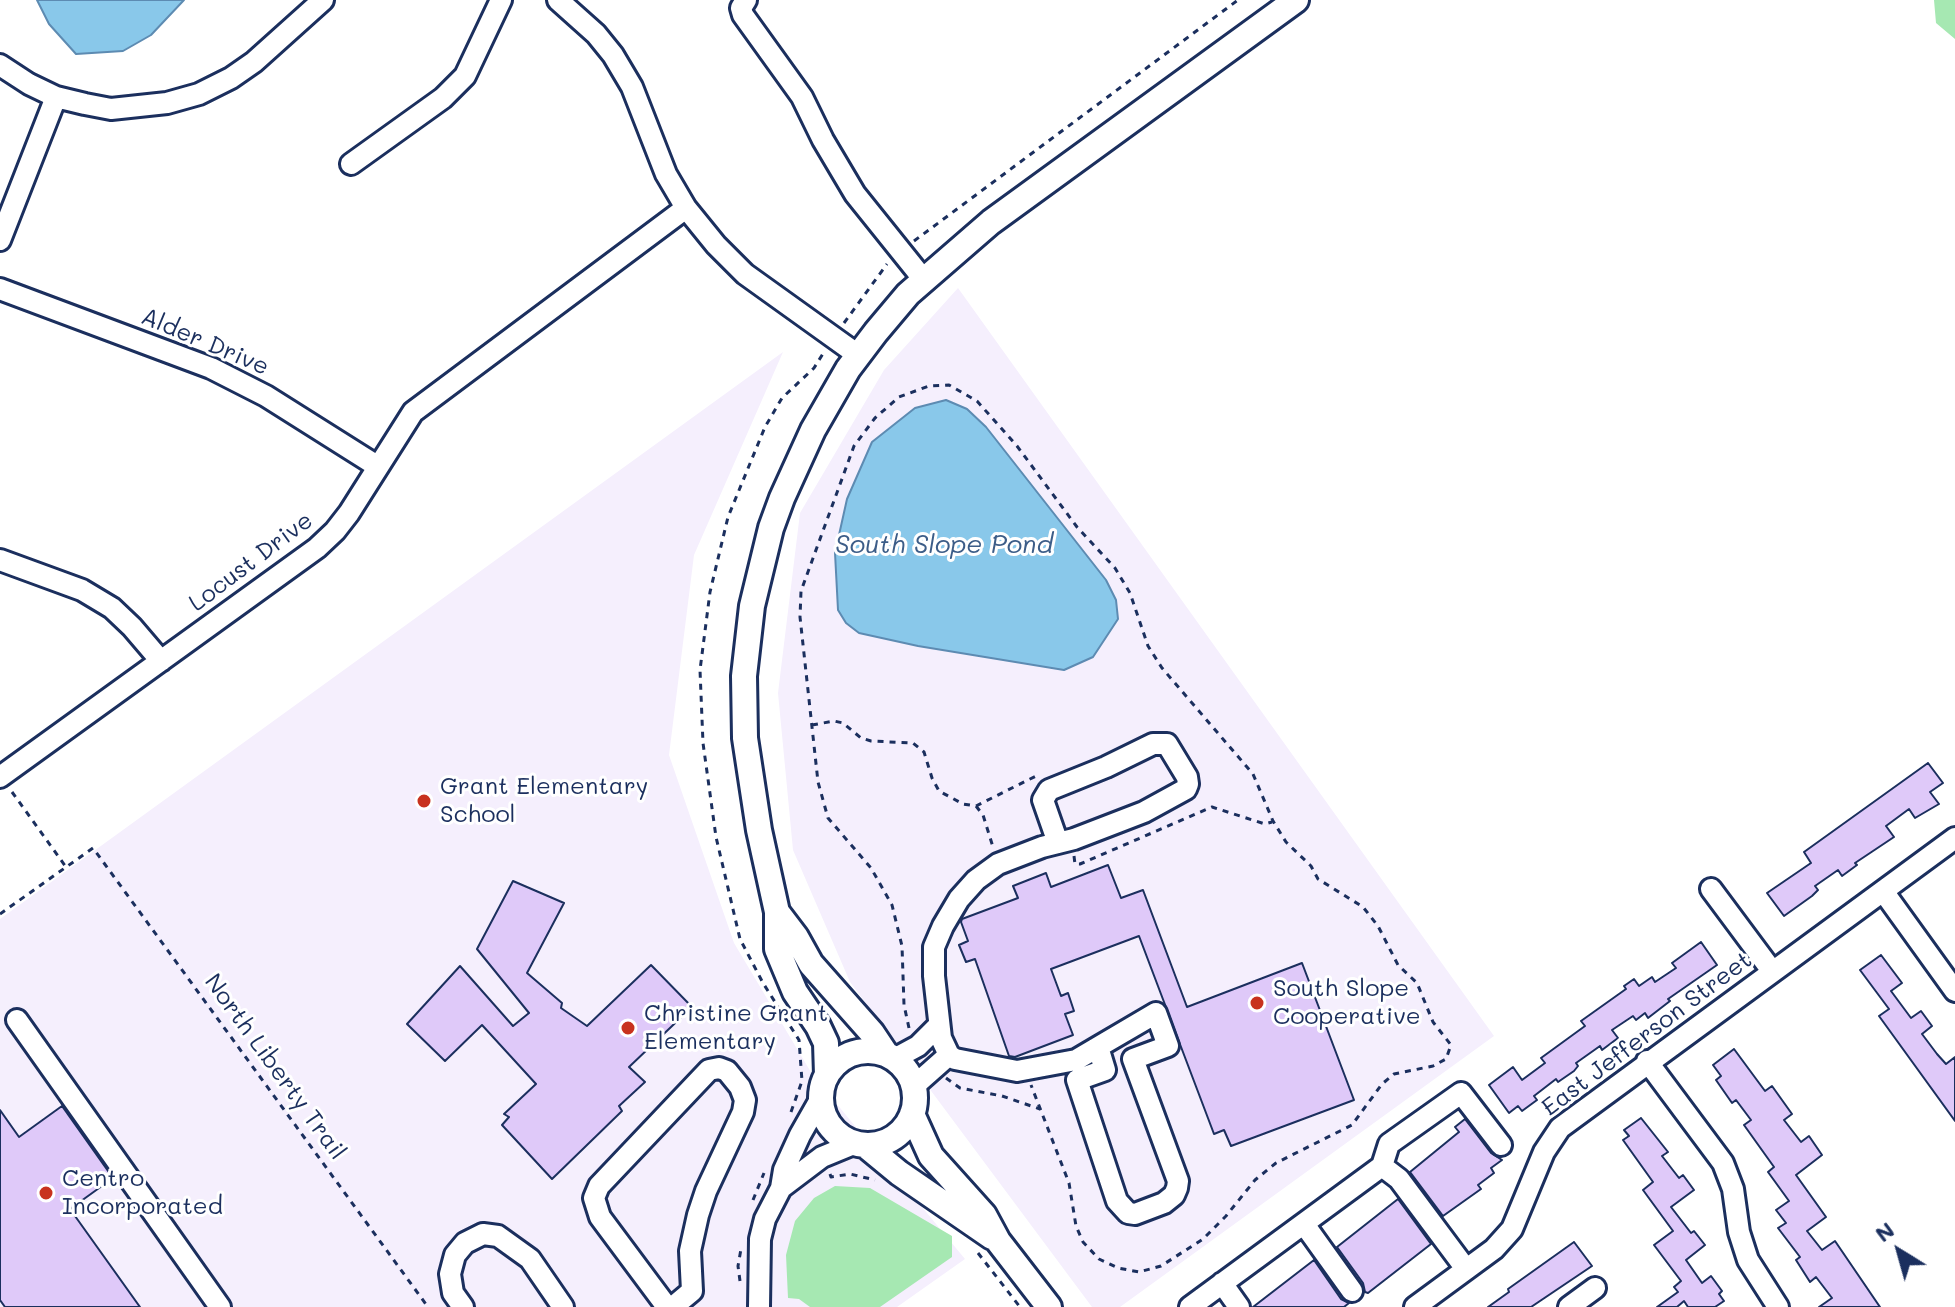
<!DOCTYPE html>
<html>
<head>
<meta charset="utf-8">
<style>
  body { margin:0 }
  #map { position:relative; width:1955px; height:1307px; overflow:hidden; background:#fff; font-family:Mali,sans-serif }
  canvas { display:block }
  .north { position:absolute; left:1859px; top:1211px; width:80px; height:80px; -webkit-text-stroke:6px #fff; paint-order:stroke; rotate:323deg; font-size:22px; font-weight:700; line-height:32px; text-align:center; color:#1b2f5e }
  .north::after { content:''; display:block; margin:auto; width:28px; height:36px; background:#1b2f5e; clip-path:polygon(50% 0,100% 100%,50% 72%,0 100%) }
</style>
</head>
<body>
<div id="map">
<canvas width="1955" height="1307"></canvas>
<div class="north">N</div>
</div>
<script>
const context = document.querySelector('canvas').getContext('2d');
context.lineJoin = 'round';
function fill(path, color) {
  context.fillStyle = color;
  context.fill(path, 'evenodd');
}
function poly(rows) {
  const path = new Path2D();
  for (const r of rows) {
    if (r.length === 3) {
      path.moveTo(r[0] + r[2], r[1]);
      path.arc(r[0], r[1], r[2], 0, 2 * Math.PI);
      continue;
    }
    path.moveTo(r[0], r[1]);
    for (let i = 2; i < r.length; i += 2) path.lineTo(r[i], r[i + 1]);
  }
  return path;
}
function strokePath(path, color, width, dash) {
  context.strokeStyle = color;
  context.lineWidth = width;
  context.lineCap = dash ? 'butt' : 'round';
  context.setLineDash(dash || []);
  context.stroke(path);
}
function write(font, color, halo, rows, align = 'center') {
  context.font = font + ' Mali,sans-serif';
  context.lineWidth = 6;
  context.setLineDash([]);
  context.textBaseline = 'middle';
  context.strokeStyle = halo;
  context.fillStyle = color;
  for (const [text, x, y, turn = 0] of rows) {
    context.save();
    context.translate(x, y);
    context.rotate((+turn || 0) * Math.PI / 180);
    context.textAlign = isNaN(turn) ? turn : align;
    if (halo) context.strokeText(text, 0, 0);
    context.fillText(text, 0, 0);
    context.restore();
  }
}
fill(poly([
  [958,288,1494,1036,1120,1307,1092,1307,850,982,793,850,778,693,800,513,884,370],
  [783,352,694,555,669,755,734,943,812,1074,965,1259,897,1307,0,1307,0,919]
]), '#f5effd');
fill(poly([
  [1934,0,1955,0,1955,39,1936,23],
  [835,1186,870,1188,952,1236,952,1257,880,1307,810,1307,799,1299,788,1298,786,1255,795,1221,814,1198]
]), '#a6e8b2');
const water = poly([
  [37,0,184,0,151,35,123,51,76,54,49,24,37,0],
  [946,400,967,409,986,427,1106,580,1116,600,1118,619,1093,657,1064,670,918,646,859,633,846,623,838,610,835,553,847,499,872,442,915,408,946,400]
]);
fill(water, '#89c8ea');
strokePath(water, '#5d8bb2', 2);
const building = poly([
  [1928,763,1943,783,1930,792,1939,804,1915,818,1909,809,1886,826,1894,837,1855,863,1857,865,1842,876,1838,870,1815,886,1818,890,1812,896,1784,916,1767,893,1811,863,1804,852,1928,763],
  [1108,865,1121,898,1143,890,1187,1007,1302,963,1354,1100,1231,1146,1224,1130,1214,1134,1139,936,1051,969,1061,996,1068,993,1074,1011,1065,1014,1073,1035,1015,1057,1009,1056,975,959,966,962,959,945,968,941,961,922,962,919,1018,898,1013,886,1046,873,1051,887,1108,865],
  [513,881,564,903,527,973,562,1003,561,1008,587,1026,651,965,692,1007,629,1067,645,1082,619,1106,622,1111,552,1179,502,1125,509,1117,504,1114,536,1084,482,1025,445,1061,407,1024,460,966,513,1026,529,1013,477,949,513,881],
  [1701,942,1717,965,1668,999,1670,1001,1648,1018,1645,1013,1636,1020,1633,1016,1612,1030,1618,1038,1602,1050,1600,1046,1576,1063,1578,1066,1574,1071,1558,1082,1556,1079,1534,1096,1537,1100,1522,1111,1518,1106,1509,1113,1489,1085,1513,1067,1522,1080,1545,1063,1541,1058,1585,1026,1581,1021,1626,989,1624,986,1634,979,1639,986,1652,977,1655,982,1676,968,1672,963,1701,942],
  [1881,955,1902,983,1891,991,1911,1018,1921,1011,1932,1026,1922,1034,1937,1054,1946,1064,1955,1057,1955,1121,1879,1016,1889,1009,1860,970,1881,955],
  [1734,1049,1765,1091,1772,1086,1792,1114,1784,1120,1801,1142,1809,1136,1822,1155,1796,1175,1826,1217,1807,1231,1822,1250,1835,1241,1880,1307,1819,1307,1832,1298,1816,1277,1810,1282,1796,1260,1800,1257,1778,1228,1786,1223,1776,1210,1789,1201,1768,1172,1774,1167,1744,1125,1751,1120,1736,1100,1732,1103,1716,1080,1721,1076,1713,1065,1734,1049],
  [62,1106,113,1178,70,1209,140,1307,5,1307,0,1300,0,1110,19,1137,62,1106],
  [1641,1118,1668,1152,1662,1156,1679,1178,1683,1175,1694,1190,1671,1207,1691,1233,1694,1231,1705,1245,1686,1260,1702,1283,1711,1276,1722,1291,1719,1294,1724,1301,1715,1307,1688,1307,1684,1301,1677,1307,1657,1307,1678,1292,1674,1287,1681,1281,1654,1245,1673,1231,1643,1190,1653,1182,1623,1140,1629,1136,1624,1130,1641,1118],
  [1465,1119,1491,1153,1502,1160,1491,1168,1494,1173,1478,1185,1481,1189,1443,1216,1410,1172,1459,1132,1455,1127,1465,1119],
  [1398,1199,1431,1244,1368,1293,1365,1292,1363,1283,1337,1247,1398,1199],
  [1574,1242,1592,1266,1531,1307,1488,1307,1509,1292,1508,1289,1574,1242],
  [1314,1260,1341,1299,1349,1303,1344,1307,1253,1307,1314,1260]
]);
fill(building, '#dfc9f9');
strokePath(building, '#1b2f5e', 2);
const minor = poly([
  [558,0,596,34,613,55,632,87,666,174,686,208,716,245,745,274,858,355],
  [746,0,741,8,743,15,802,97,823,140,855,194,924,280],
  [0,65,29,84,56,97,85,104,111,109,167,103,199,94,231,78,254,62,323,0],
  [351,164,443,98,465,76,501,0],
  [0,240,56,97],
  [0,289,211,368,266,396,377,466],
  [0,560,82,590,112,608,132,627,161,661],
  [0,777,317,548,335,531,349,513,413,412,686,208],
  [1058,843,1043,800,1049,790,1106,767,1153,744,1167,744,1187,777,1188,784,1186,789,1144,812,1074,839,1042,847,998,864,976,880,959,899,943,926,934,947,934,976,941,1038,949,1055,955,1059,1017,1071,1076,1060,1098,1047,1156,1013,1168,1046,1133,1059,1178,1181,1177,1188,1174,1195,1164,1203,1135,1214,1128,1213,1117,1201,1077,1080,1105,1070,1098,1047],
  [1711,889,1772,971],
  [1883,891,1955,991],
  [17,1020,220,1307],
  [894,1059,918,1046,939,1025],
  [1647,1061,1723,1163,1733,1189,1739,1232,1748,1260,1778,1307],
  [914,1086,949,1055],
  [1382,1166,1399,1179,1466,1269],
  [781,1188,822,1157,856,1143],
  [1304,1224,1352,1291],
  [1222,1283,1239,1307],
  [463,1307,453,1293,450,1274,455,1255,465,1243,483,1234,498,1236,530,1259,563,1307],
  [667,1307,600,1217,594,1198,599,1186,709,1070,719,1068,727,1071,740,1087,745,1100,743,1112,706,1191,698,1215,690,1251,692,1291,673,1307],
  [759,1307,760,1239,765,1219,781,1188,784,1170,800,1135,821,1098],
  [1190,1307,1382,1166,1389,1144,1461,1093,1501,1145],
  [1415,1307,1494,1249,1512,1229,1544,1152,1560,1128,1955,838],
  [1569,1307,1595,1288]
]);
const major = poly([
  [777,912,777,949,795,992,818,1026,826,1043,827,1075],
  [868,1098,47],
  [886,1054,872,1033,811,964,796,937,777,912,759,830,745,738,744,676,752,606,771,528,782,498,813,430,848,369,876,332,908,294,991,222,1296,0],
  [912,1114,931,1156,984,1215,998,1241,1049,1307],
  [865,1145,899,1173,992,1237]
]);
strokePath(minor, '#1b2f5e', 26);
strokePath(major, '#1b2f5e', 30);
strokePath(poly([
  [914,241,1238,0],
  [844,323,887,264],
  [812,725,834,721,843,723,861,738,871,741,913,743,924,752,932,778,939,791,963,804,976,806,1036,776],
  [12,792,66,867],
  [976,806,983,815,993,847],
  [1074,856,1075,864,1080,864,1212,807,1265,824,1272,822],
  [0,914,93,848,428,1307],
  [909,1028,904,1005,902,946,892,905,871,868,828,818,818,782,800,617,801,591,854,446,875,418,899,397,929,386,949,385,977,401,1017,446,1077,527,1115,568,1130,593,1148,646,1162,668,1253,774,1273,821,1286,842,1311,866,1318,879,1363,907,1378,926,1398,965,1417,983,1433,1022,1451,1045,1446,1059,1433,1066,1394,1074,1382,1084,1352,1125,1276,1163,1255,1180,1226,1216,1203,1239,1161,1266,1139,1272,1118,1268,1099,1259,1083,1242,1076,1226,1069,1183,1031,1085],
  [946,1078,960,1088,1002,1096,1040,1109],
  [791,1112,802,1081,799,1040,763,983,740,939,716,837,703,743,700,670,710,592,728,517,765,427,782,398,814,368,824,352],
  [830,1174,831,1177,850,1174,875,1180],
  [753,1200,764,1173],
  [978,1253,1020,1307],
  [740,1281,738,1266,741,1249]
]), '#1b2f5e', 3, [6, 6]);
strokePath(minor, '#fff', 20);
strokePath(major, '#fff', 24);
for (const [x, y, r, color] of [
  [424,801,8,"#c8321e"],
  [1257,1003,8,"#c8321e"],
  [628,1028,8,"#c8321e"],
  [46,1193,8,"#c8321e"]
]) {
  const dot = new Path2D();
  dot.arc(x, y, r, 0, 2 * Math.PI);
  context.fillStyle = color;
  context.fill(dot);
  strokePath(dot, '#fff', 3);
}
write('24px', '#1b2f5e', '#fff', [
  ["Alder Drive",205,342,23],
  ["Locust Drive",251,562,-37],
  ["East Jefferson Street",1647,1034,-37],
  ["North Liberty Trail",275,1067,54]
]);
write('24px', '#1b2f5e', '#fff', [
  ["Grant Elementary",440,787],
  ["School",440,815],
  ["South Slope",1273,989],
  ["Cooperative",1273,1017],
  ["Christine Grant",644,1014],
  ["Elementary",644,1042],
  ["Centro",62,1179],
  ["Incorporated",62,1207]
], 'left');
write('italic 26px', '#3c5d88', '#fff', [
  ["South Slope Pond",944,545]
]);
</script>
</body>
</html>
